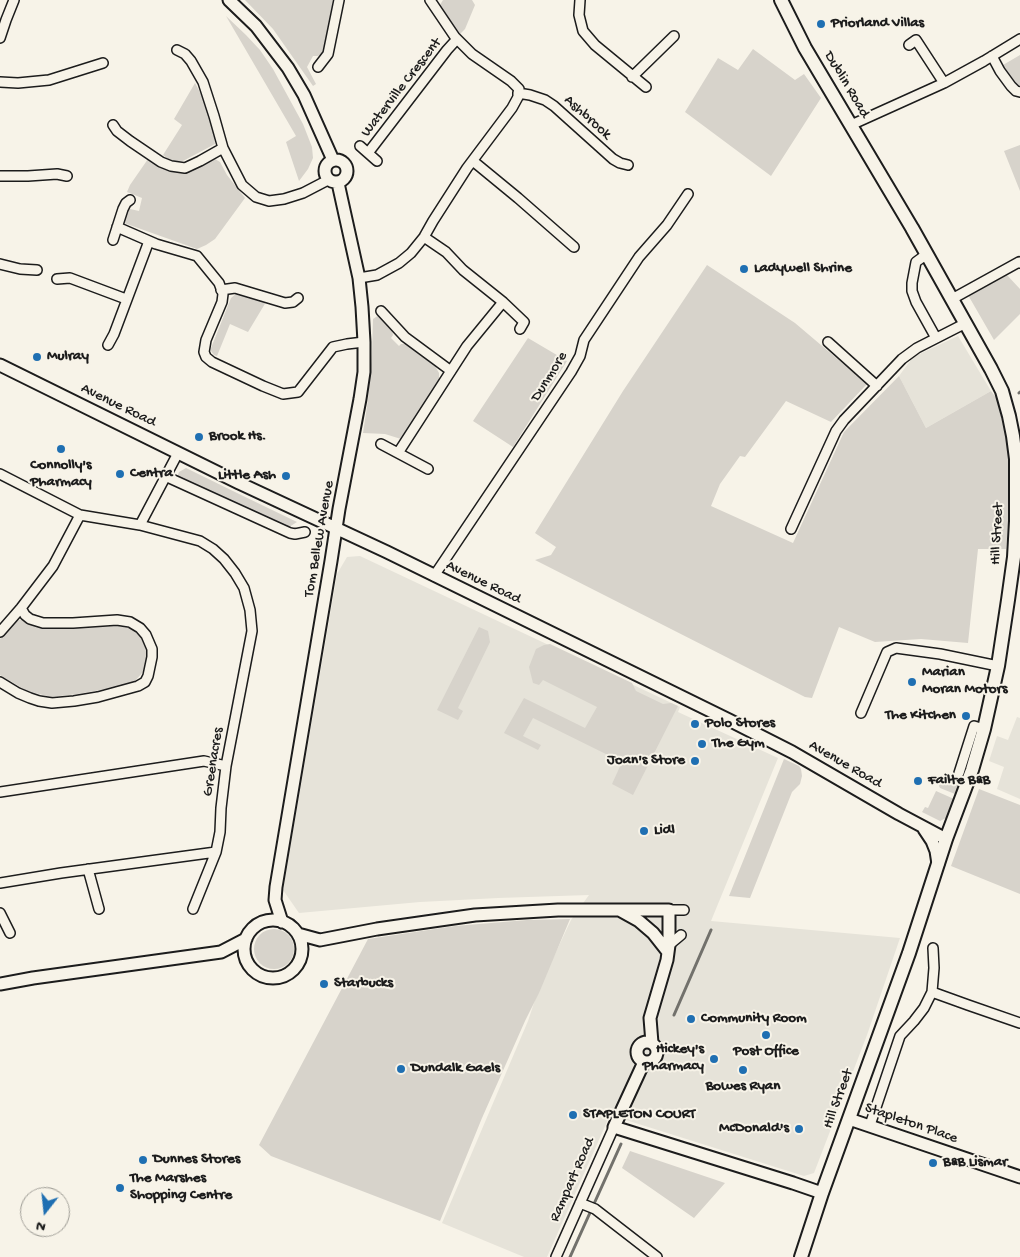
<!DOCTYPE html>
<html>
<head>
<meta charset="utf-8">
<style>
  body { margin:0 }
  #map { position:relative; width:1020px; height:1257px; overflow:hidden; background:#f7f3e8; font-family:"Gochi Hand",sans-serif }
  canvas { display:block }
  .north { position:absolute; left:20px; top:1187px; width:50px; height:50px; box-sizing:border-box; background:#f7f3e8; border:1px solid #9f9d96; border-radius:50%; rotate:196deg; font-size:14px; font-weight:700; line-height:20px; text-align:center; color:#1c1c1c }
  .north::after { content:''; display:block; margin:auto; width:18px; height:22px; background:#1f6fb2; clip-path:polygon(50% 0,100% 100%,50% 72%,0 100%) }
</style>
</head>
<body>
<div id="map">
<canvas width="1020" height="1257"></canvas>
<div class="north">N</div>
</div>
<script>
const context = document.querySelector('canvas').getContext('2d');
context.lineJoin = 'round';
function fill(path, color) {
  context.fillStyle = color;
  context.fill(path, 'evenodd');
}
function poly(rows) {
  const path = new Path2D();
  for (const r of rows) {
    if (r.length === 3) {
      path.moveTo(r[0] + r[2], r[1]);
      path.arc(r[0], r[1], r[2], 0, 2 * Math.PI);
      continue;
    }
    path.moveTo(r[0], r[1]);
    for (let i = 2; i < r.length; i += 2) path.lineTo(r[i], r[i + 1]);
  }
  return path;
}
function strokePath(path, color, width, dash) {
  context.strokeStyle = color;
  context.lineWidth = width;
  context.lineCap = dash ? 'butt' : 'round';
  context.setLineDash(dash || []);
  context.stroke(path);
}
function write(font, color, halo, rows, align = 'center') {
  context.font = font + ' "Gochi Hand",sans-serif';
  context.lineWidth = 4;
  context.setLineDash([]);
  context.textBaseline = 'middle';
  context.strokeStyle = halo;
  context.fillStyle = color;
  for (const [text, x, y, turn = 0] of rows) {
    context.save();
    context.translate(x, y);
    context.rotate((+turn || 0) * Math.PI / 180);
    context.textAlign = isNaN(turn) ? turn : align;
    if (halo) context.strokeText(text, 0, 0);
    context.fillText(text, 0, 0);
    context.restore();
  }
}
fill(poly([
  [958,336,991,391,926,428,899,376,913,357],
  [360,556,680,707,678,712,778,758,711,921,900,938,867,1035,814,1173,804,1176,610,1115,547,1257,524,1257,442,1223,528,1021,539,988,571,920,589,895,498,898,420,902,299,913,283,890,337,574,347,557],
  [1017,717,1020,718,1020,799,997,789,1004,767,989,761,997,736,1008,740]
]), '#e6e3d9');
fill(poly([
  [245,0,333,0,324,53,318,56,313,56,307,67,316,84,313,86,273,29],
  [443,0,472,0,475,5,465,29,459,35,441,9,440,5],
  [226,16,246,35,260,50,273,69,303,124,312,147,313,158,308,169,299,181,286,142,296,136],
  [753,49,795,80,804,74,821,98,771,176,685,112,718,58,738,70],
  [1020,55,1020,87,1004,69,1003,65],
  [195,83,203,98,213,128,215,144,183,161,175,161,168,159,163,155,182,125,174,119],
  [1020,145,1020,191,1004,151],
  [148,159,174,172,185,173,215,159,220,162,227,175,245,198,215,239,206,245,197,249,124,223,127,212,130,209,139,211,142,198,127,192,130,185],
  [707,265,795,323,867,384,831,422,786,401,745,457,740,456,720,484,711,506,793,543,844,432,899,376,926,428,991,391,997,399,1006,437,1009,456,1009,514,1006,549,978,549,968,643,921,639,875,642,839,627,812,698,805,697,535,560,551,555,556,547,535,533,623,391],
  [1006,274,1020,289,1020,314,994,340,968,295],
  [237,293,242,293,266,302,248,332,230,324,217,356,214,355,211,351,211,348,231,298],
  [379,315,392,330,393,335,391,338,399,346,401,344,406,344,434,364,439,373,439,380,437,385,401,439,385,434,363,433,368,400,372,353,373,319],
  [528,338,567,361,513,447,473,421],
  [186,468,237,493,297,522,286,529,177,477,179,472],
  [19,620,24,620,39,626,48,627,119,626,129,628,135,631,141,638,145,647,147,654,146,664,143,672,134,682,128,685,78,694,51,697,27,691,0,675,0,639,14,623],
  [479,627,488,631,490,642,458,708,463,711,458,720,437,710],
  [550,644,632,683,636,691,663,704,671,703,678,706,633,795,612,784,622,762,533,718,523,736,541,745,538,750,504,733,524,698,585,728,597,707,543,680,539,685,533,683,529,667,536,649,544,645],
  [784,759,799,766,801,769,802,776,800,784,792,792,750,898,729,896],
  [943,774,960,781,955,794,940,788,939,786],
  [979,789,1020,805,1020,894,951,866],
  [936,791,954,799,946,818,940,821,922,812,925,807,928,808],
  [570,919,539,993,525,1021,482,1118,440,1221,271,1156,259,1145,368,939,455,926,527,920],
  [274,949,20],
  [630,1151,725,1183,694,1218,622,1168]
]), '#d7d3cb');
strokePath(poly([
  [1019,393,1020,392],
  [674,1015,711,930],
  [570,1257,621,1144]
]), '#72716c', 3);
const minor = poly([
  [430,0,455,37,472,54,511,81,519,89,518,93],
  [580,0,579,15,583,31,595,45,646,87],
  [0,38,6,20,14,0],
  [909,45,916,40,944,83],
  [177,50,185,54,191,61,203,82,214,116,223,148,242,185,256,197,269,201,284,199,303,193,328,180],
  [992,56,1000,71,1011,86,1016,91,1020,92],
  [318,67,328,54,339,0],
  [632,77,674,36],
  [0,82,18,83,49,80,103,63],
  [518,93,530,95,545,100,554,106,613,159,620,163,628,165],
  [113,125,117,131,130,141,161,162,171,166,185,168,200,161,223,148],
  [851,125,944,83,984,61,1020,39],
  [360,146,377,161],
  [368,153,447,50,457,39],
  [473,161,518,198,574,247],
  [0,176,28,176,57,174,67,176],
  [117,227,156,244,197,256,219,283,223,294,222,302,206,340,204,352,206,357,212,362,263,386,283,394,298,392,333,347,347,344,364,342],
  [113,240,123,209,126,203,130,200],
  [927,254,916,262,912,283,912,291,916,302,936,338],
  [0,264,20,269,37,270],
  [359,278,377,275,399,263,411,253,424,237,433,221,467,168,512,108,518,97,518,93],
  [57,279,70,278,126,299],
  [221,290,235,288,285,303,293,302,298,298],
  [952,299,1019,262,1020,263],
  [503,302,524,322,520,329],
  [381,311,405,337,451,371],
  [828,342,877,386],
  [108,345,114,334,149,241],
  [381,444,428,469],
  [178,453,140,525,200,541,213,549,224,559,235,573,244,588,250,610,252,631,226,766,221,808,220,832,216,852,193,909],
  [398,453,467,346,503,302,463,270,446,252,424,237],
  [0,474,80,515,140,525],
  [165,476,290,533,295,534,305,532],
  [791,529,836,431,844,420,902,359,917,348,966,323],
  [434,576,571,372,580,356,584,340,639,257,667,225,688,194],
  [0,632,21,608,53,566,80,515],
  [0,682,18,693,30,698,39,701,52,703,74,701,98,697,138,686,145,682,148,676,152,657,152,649,146,635,140,628,130,622,117,620,73,623,43,623,30,619,25,615,21,608],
  [861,713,887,652,896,648,940,654,998,666],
  [959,773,974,726,984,729],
  [0,792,204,761,226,766],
  [88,869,99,909],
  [0,883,61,873,216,852],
  [669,910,684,910],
  [0,913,10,933],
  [669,945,681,935],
  [932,992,968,1005,1020,1023],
  [870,1125,900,1036,914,1021,924,1008,932,992,934,968,933,948],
  [580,1203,595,1209,657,1257],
  [556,1257,614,1127]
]);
const tertiary = poly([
  [229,0,256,26,288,68,304,95,333,160],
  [336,171,11],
  [0,365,239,483,387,552,729,720,792,752,899,814,946,839],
  [924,829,932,841,936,851,938,864],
  [621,911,639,921,653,933,668,952],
  [273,949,29],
  [282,922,275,900,276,887,331,561,339,509,360,399,364,372,364,342,362,307,359,278,338,183],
  [298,934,320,940,377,929,475,915,558,910,669,910,669,945,667,960,650,1018,652,1043],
  [0,984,33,978,221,952,246,939],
  [647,1052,10],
  [644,1062,614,1127,793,1183,822,1193],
  [849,1119,1020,1177]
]);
const secondary = poly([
  [781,0,805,48,912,228,991,369,1002,391,1009,416,1013,436,1016,459,1016,521,1014,557,1008,600,998,666,984,729,972,770,946,839,909,953,822,1193,801,1257]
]);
strokePath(minor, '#1c1c1c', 12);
strokePath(tertiary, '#1c1c1c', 15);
strokePath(secondary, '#1c1c1c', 16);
strokePath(minor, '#f7f3e8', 9);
strokePath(tertiary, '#f7f3e8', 11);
strokePath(secondary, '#f7f3e8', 12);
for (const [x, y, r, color] of [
  [821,24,5,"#1f6fb2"],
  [744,269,5,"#1f6fb2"],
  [37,357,5,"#1f6fb2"],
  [199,437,5,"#1f6fb2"],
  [61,449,5,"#1f6fb2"],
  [120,474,5,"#1f6fb2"],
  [286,476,5,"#1f6fb2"],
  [912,682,5,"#1f6fb2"],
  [966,716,5,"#1f6fb2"],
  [695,724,5,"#1f6fb2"],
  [702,744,5,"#1f6fb2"],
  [695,761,5,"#1f6fb2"],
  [918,781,5,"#1f6fb2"],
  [644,831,5,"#1f6fb2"],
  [324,984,5,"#1f6fb2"],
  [691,1019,5,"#1f6fb2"],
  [766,1035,5,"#1f6fb2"],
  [714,1059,5,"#1f6fb2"],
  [401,1069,5,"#1f6fb2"],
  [743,1070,5,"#1f6fb2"],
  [573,1115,5,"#1f6fb2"],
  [799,1129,5,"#1f6fb2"],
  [143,1160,5,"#1f6fb2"],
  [933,1163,5,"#1f6fb2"],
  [120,1188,5,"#1f6fb2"]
]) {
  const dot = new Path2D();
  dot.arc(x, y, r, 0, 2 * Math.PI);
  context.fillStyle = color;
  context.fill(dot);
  strokePath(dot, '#f7f3e8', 2);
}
write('bold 15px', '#1c1c1c', '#f7f3e8', [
  ["Priorland Villas",831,24],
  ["Ladywell Shrine",754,269],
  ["Mulray",47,357],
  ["Brook Hs.",209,437],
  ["Connolly's",61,466,"center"],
  ["Pharmacy",61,483,"center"],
  ["Centra",130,474],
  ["Little Ash",276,476,"right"],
  ["Marian",922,673],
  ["Moran Motors",922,690],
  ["The Kitchen",956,716,"right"],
  ["Polo Stores",705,724],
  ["The Gym",712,744],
  ["Joan's Store",685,761,"right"],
  ["Failte B&B",928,781],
  ["Lidl",654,831],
  ["Starbucks",334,984],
  ["Community Room",701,1019],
  ["Hickey's",704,1050,"right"],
  ["Pharmacy",704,1067,"right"],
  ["Post Office",766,1052,"center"],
  ["Dundalk Gaels",411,1069],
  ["Bowes Ryan",743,1087,"center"],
  ["STAPLETON COURT",583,1115],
  ["McDonald's",789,1129,"right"],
  ["Dunnes Stores",153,1160],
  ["B&B Lismar",943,1163],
  ["The Marshes",130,1179],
  ["Shopping Centre",130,1196]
], 'left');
write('15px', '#1c1c1c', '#f7f3e8', [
  ["Dublin Road",846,85,59],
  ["Waterville Crescent",402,88,-52],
  ["Ashbrook",587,118,42],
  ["Dunmore",550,377,-58],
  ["Avenue Road",118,406,26],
  ["Hill Street",998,534,-87],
  ["Tom Bellew Avenue",320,539,-80],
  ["Avenue Road",483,583,26],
  ["Greenacres",214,762,-81],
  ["Avenue Road",845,765,30],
  ["Hill Street",839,1099,-70],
  ["Stapleton Place",911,1124,19],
  ["Rampart Road",573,1180,-66]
]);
</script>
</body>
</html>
